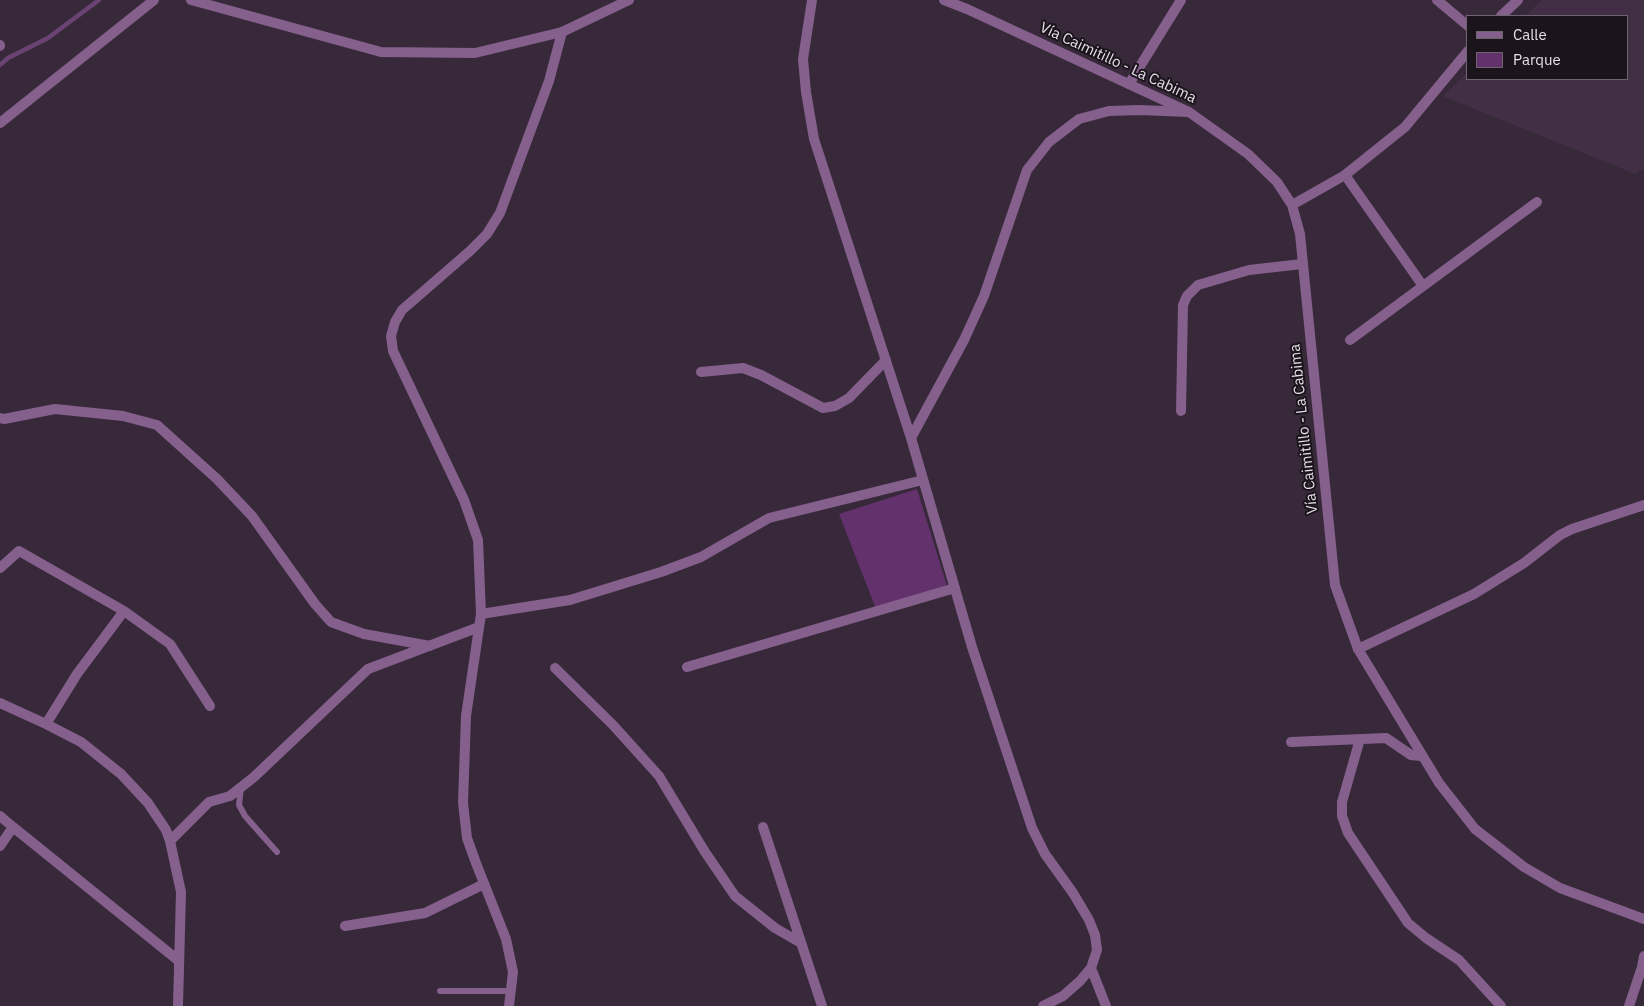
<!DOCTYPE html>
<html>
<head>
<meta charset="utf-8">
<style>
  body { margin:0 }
  #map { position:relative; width:1644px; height:1006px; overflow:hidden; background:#37293a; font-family:"IBM Plex Sans",sans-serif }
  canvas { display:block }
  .legend { position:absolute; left:1466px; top:15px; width:162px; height:65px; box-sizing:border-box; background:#1b141c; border:1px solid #6d656e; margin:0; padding:6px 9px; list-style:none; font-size:15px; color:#e7dee9 }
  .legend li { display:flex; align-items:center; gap:10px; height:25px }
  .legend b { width:25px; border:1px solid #6d656e }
</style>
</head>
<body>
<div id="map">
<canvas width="1644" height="1006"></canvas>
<ul class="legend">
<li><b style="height:6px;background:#85608c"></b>Calle</li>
<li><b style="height:14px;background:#63316c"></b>Parque</li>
</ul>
</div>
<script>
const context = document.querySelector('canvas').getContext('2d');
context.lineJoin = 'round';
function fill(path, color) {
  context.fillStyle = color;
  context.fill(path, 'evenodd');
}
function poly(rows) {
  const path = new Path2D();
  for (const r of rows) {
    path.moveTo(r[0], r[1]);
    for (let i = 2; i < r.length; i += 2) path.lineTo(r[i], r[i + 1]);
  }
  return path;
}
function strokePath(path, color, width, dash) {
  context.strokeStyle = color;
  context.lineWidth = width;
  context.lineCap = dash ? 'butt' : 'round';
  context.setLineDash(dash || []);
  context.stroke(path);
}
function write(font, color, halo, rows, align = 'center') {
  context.font = font + ' "IBM Plex Sans",sans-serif';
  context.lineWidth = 4;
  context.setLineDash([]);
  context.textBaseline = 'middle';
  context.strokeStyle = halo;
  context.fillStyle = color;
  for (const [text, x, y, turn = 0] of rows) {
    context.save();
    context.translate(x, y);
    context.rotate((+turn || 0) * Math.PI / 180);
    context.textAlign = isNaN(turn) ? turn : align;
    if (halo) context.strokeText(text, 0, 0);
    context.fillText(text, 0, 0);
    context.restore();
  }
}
fill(poly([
  [1542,0,1644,0,1644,169,1635,174,1443,96,1468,72,1468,79,1628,79,1628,16,1525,16]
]), '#422f46');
fill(poly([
  [917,489,947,586,876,609,839,514]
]), '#63316c');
strokePath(poly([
  [0,65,8,58,48,38,99,0]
]), '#6b4373', 4.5);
strokePath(poly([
  [241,787,239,805,245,816,277,852],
  [440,991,511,991]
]), '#85608c', 6);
strokePath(poly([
  [1360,739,1342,802,1342,816,1348,833,1408,923,1426,938,1459,960,1501,1006],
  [1291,742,1386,738,1411,755,1421,756],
  [1629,1006,1642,967,1644,956]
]), '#85608c', 10);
strokePath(poly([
  [812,0,803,59,806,92,814,139,911,438,972,647,1032,828,1045,854,1073,893,1089,920,1095,935,1097,950,1091,968,1080,981,1063,996,1043,1006],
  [1437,0,1468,26],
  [0,45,0,46],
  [1129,84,1181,0],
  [1345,175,1423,286],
  [1350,340,1537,202],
  [701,372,743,368,761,375,823,408,835,406,849,398,886,360],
  [1181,411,1183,305,1187,296,1198,285,1249,270,1302,264],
  [0,418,4,419,55,409,123,416,157,425,217,479,252,516,315,604,331,622,364,634,430,646],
  [911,438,964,340,984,296,1027,170,1049,142,1079,119,1109,111,1140,110,1188,112],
  [0,568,19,551,124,611,170,644,210,706],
  [481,614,570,600,661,572,701,557,769,518,923,480],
  [1358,649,1474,594,1524,563,1560,535,1572,529,1644,505],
  [687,667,955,588],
  [555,668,613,725,659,776,705,852,735,896,775,928,801,943],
  [0,703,46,724,81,742,121,774,148,803,166,830,170,841,181,892,178,1006],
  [46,724,77,674,124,611],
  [0,816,13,827,0,846],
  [13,827,179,961],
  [763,827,822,1006],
  [170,841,209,802,230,796,254,777,368,669,479,627],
  [345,926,425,913,484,884],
  [1091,968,1106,1006],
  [509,1006,513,972,506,939,476,863,467,838,463,803,466,716,481,614,478,540,464,500,393,351,391,336,395,322,402,310,470,251,487,234,500,213,549,81,562,32]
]), '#85608c', 10);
strokePath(poly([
  [191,0,381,52,475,53,562,32,629,0],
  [944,0,967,9,1189,112,1248,154,1277,182,1292,205,1300,234,1335,585,1358,649,1439,783,1475,829,1524,867,1560,888,1644,919],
  [1501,16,1518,0],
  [0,123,154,0],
  [1292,205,1345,175,1405,127,1468,51]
]), '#85608c', 10);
write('15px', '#e7dee9', '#1b141c', [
  ["Vía Caimitillo - La Cabima",1118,63,25],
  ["Vía Caimitillo - La Cabima",1304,429,-96]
]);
</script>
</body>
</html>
